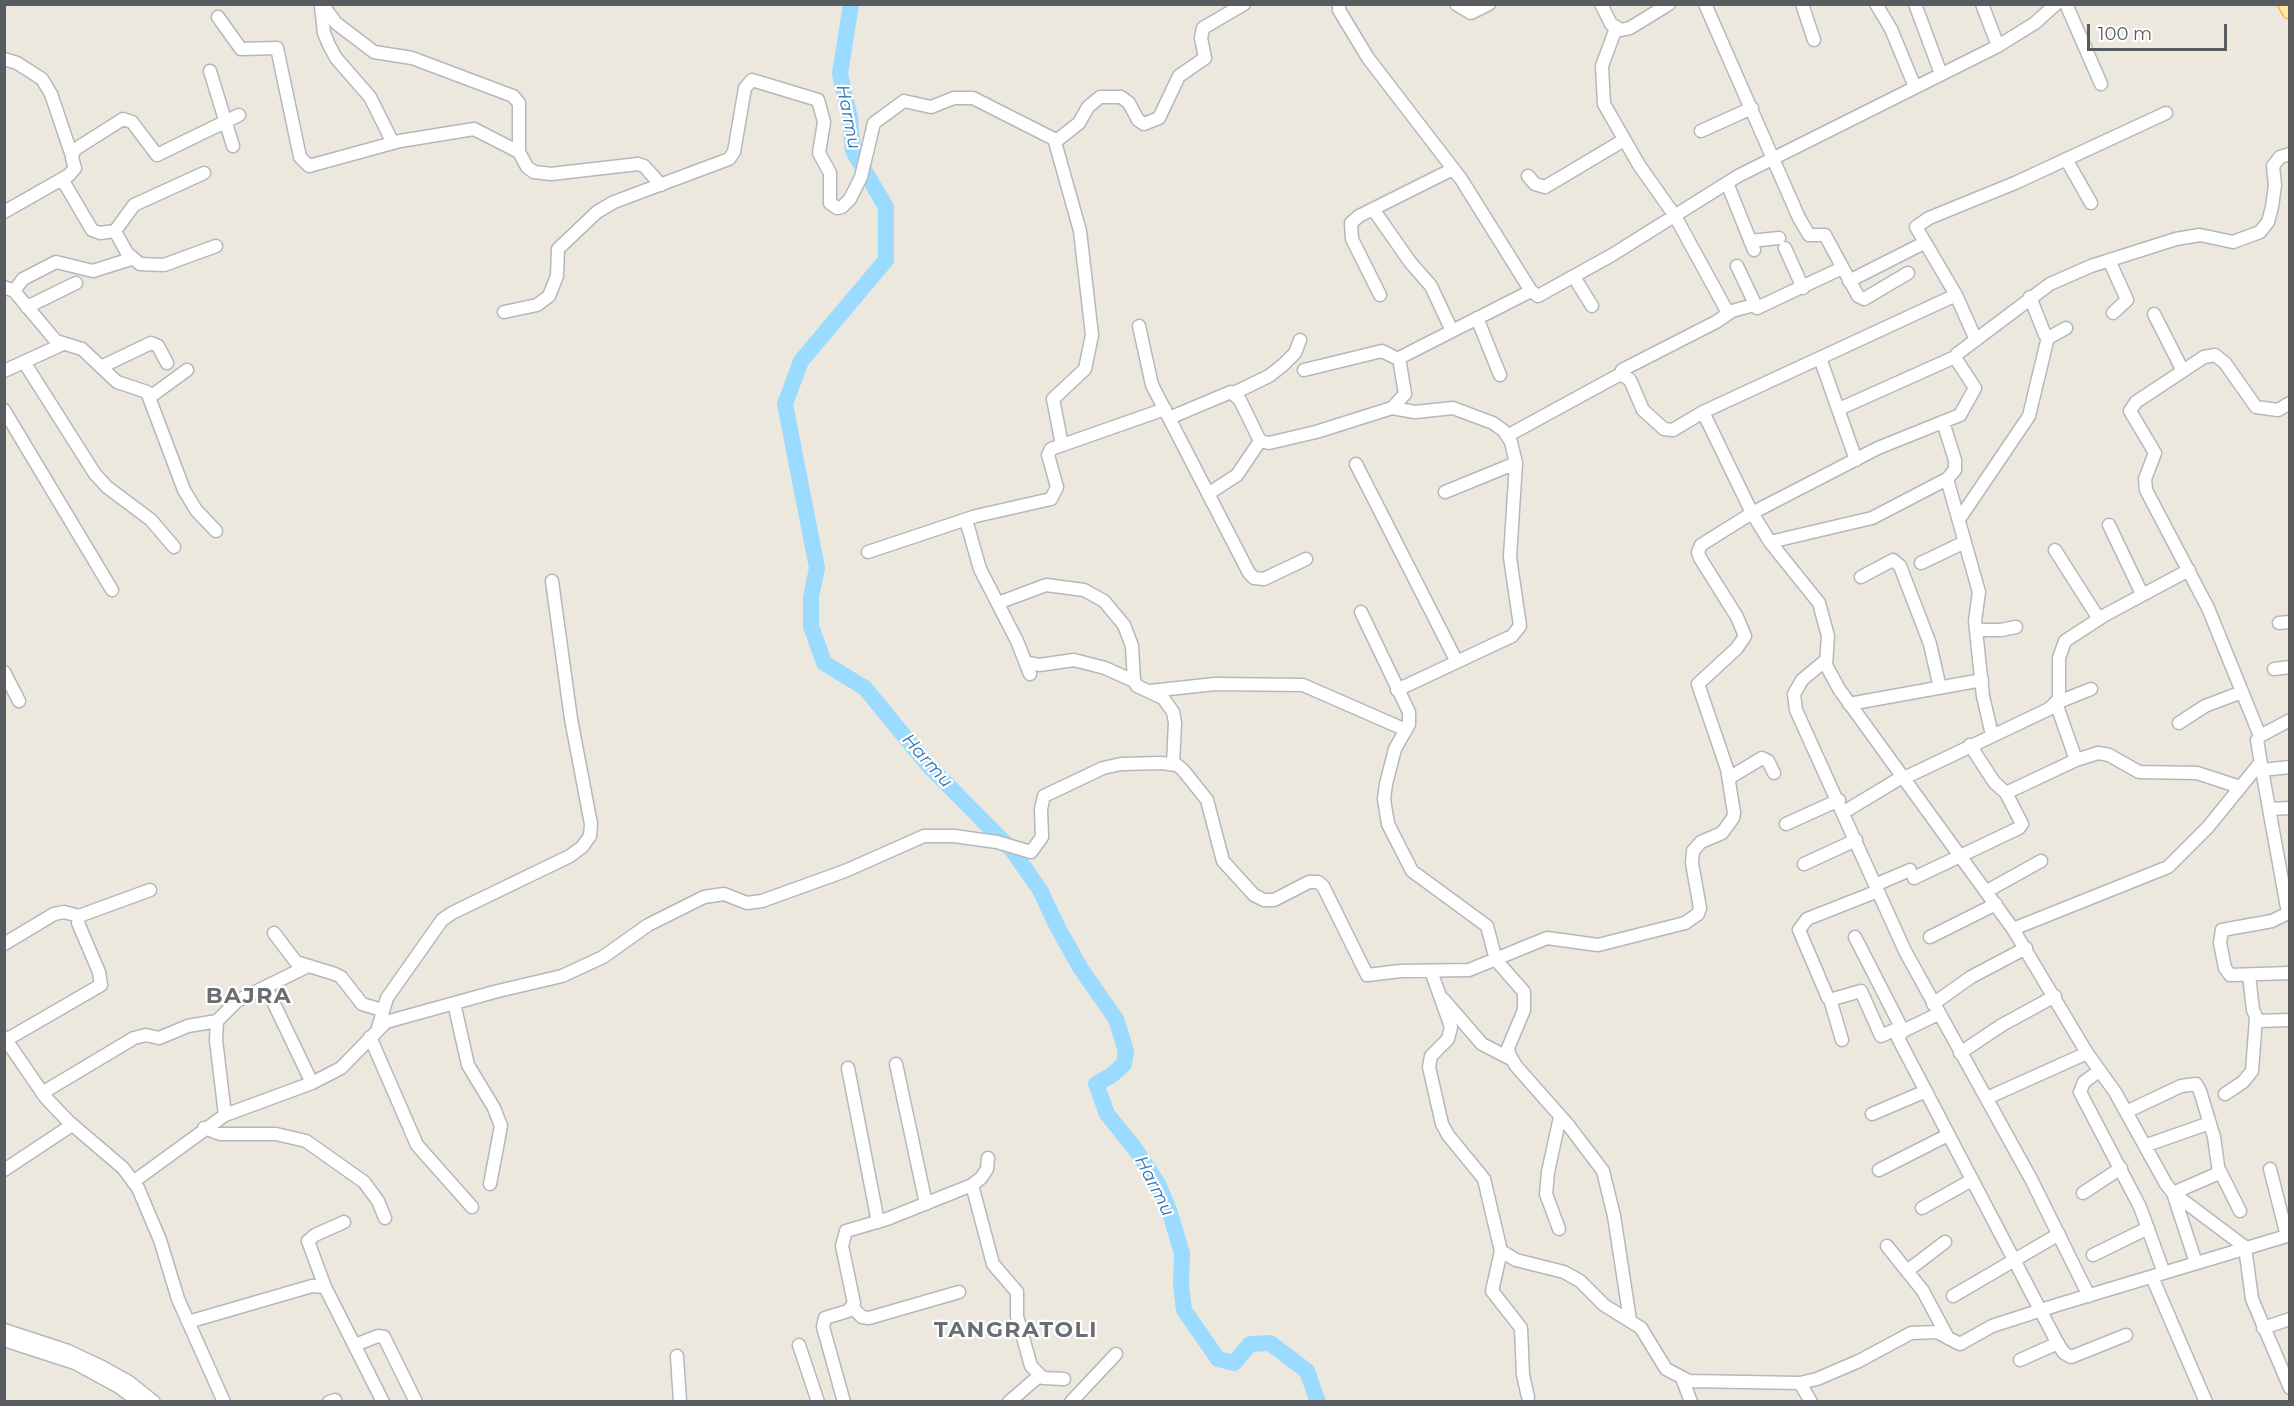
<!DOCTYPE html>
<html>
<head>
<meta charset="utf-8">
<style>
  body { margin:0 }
  #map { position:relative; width:2294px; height:1406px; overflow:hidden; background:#ece8de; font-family:Montserrat,sans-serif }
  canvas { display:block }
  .frame { position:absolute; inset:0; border:6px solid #575c61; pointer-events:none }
  .scale { position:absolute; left:2087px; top:24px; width:140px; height:27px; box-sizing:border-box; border:3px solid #575c61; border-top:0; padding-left:8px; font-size:18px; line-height:21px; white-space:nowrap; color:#575c61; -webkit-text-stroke:4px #fff; paint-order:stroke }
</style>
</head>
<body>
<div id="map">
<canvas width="2294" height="1406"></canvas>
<div class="frame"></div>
<div class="scale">100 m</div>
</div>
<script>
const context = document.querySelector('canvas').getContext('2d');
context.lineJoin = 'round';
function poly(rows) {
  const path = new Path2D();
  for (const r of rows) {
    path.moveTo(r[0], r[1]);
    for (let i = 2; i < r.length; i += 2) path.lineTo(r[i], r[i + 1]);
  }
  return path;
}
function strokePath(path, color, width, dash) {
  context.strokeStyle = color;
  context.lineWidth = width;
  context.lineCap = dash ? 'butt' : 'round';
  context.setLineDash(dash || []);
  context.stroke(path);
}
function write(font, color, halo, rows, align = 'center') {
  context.font = font + ' Montserrat,sans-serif';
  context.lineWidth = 4.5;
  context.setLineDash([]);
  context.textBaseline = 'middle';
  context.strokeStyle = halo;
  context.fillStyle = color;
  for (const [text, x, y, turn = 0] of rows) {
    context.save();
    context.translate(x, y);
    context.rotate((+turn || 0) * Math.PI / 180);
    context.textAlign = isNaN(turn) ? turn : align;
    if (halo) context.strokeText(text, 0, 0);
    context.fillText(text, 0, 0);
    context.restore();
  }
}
strokePath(poly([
  [851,4,840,74,850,118,853,151,886,207,886,260,801,361,785,404,817,568,811,597,811,626,824,663,865,688,928,765,1012,850,1040,890,1057,926,1081,969,1116,1019,1126,1051,1124,1064,1112,1075,1096,1084,1107,1114,1136,1150,1158,1184,1169,1210,1182,1253,1181,1285,1184,1310,1218,1359,1234,1363,1250,1344,1270,1343,1307,1371,1318,1402]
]), '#9bdbff', 16);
const minor = poly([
  [322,4,336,23,374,52,412,58,513,96,519,103,519,152,527,167,534,172,551,174,638,164,644,166,661,185],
  [1339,4,1339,10,1368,58,1461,179,1531,291,1538,296,1612,255,1738,176,1998,46,2035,23,2056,4],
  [1456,4,1471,13,1489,4],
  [1601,4,1611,24,1621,30,1630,28,1669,4],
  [1705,4,1799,218,1809,235,1825,235,1858,296,1864,299,1908,273],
  [1802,4,1814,40],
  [1876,4,1891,29,1915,87],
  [1915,4,1941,74],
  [1982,4,1998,46],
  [2066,4,2101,84],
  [321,6,324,33,329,45,336,58,370,97,393,143],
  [218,17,241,49,277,48,300,157,309,166,400,141,474,129,519,152],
  [1616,28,1602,66,1604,104,1639,165,1675,216,1728,313],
  [4,59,17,63,42,79,51,94,71,153],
  [210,71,233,146],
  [1701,131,1752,108],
  [2066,159,2091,203],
  [1528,176,1535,184,1545,187,1624,140],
  [62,179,92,230,100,233,115,231,127,253,140,264,164,265,216,246],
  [1727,183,1754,250],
  [1373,209,1410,262,1431,286,1452,331],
  [4,212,69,175,75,168,72,158,74,150,123,119,132,122,157,155,239,115],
  [115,231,134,205,204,173],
  [1750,241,1779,238],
  [1785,248,1803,288],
  [2109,260,2127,300,2113,313],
  [1737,266,1757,308,1842,268],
  [1574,277,1592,306],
  [1849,281,1924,243],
  [4,287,14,291,56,341,82,349,117,382,147,392,184,490,196,510,216,531],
  [14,291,23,279,56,262,93,271,131,259],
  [1380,295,1352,239,1351,223,1359,216,1453,169],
  [1956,295,1916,227,1929,218,2015,183,2166,113],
  [2030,297,2045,335,2050,337,2066,328],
  [27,307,76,283],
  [504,312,537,305,549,296,557,276,558,249,597,212,614,202,729,159,734,152,745,88,752,80,818,100,824,122,819,153,830,173,830,203,837,208,842,207,850,199,861,177,874,123,904,101,931,107,954,98,973,98,1056,140],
  [2154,314,2183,371],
  [1477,318,1500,375],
  [1139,326,1152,385,1249,573,1254,578,1264,579,1306,559],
  [1820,358,1856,460],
  [24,362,95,474,107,487,151,520,174,547],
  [101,367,151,343,158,346,167,363],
  [1304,370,1382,351,1398,359],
  [1622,370,1716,322,1732,311,1754,305],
  [4,371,63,344],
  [1234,393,1269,376,1283,365,1295,353,1300,340],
  [150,397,187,370],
  [1392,408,1415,412,1453,408,1493,423,1504,431,1511,442,1516,463,1510,557,1520,626,1512,636,1397,690],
  [1839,409,1955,357],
  [4,410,112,590],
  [1703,412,1752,513,1770,542,1819,603,1828,636,1826,665,1839,689,2013,929,2087,1053,2115,1092,2166,1184,2173,1193,2245,1247,2252,1299,2290,1388],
  [1169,418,1231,392,1240,400,1260,441,1269,443,1316,432,1392,408,1405,394,1399,358,1531,291],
  [1507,436,1617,376,1623,375,1630,380,1643,410,1664,429,1673,430,1703,412,1956,295,1976,340],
  [1062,445,1053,399,1085,369,1092,335,1080,231,1055,142,1079,123,1088,107,1100,97,1121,97,1129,103,1138,120,1144,124,1159,118,1179,76,1205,58,1201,38,1203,28,1244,4],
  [1356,464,1456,660],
  [1947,479,1979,592,1975,621,1983,696,1992,735],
  [1445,492,1516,463],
  [1208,494,1237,475,1260,441],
  [1960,518,2029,416,2048,337],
  [966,520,980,569,1017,641,1030,674],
  [2109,525,2142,594],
  [1770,542,1872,518,1947,479,1955,470,1955,460,1943,422],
  [2055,550,2099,619],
  [868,552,976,516,1051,499,1057,487,1048,455,1051,449,1165,409],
  [1921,563,1965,542],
  [1861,577,1893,560,1900,566,1930,644,1940,688],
  [998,603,1046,585,1084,590,1104,601,1124,625,1132,646,1134,681,1137,686,1163,698,1173,712,1175,723,1173,764],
  [1361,612,1409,712,1409,724,1395,749,1386,784,1384,799,1388,824,1412,871,1487,926,1496,960,1524,992,1524,1010,1508,1048,1509,1054,1516,1066,1569,1126,1603,1171,1614,1216,1630,1320],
  [2279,623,2290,622],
  [1977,630,2001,630,2016,627],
  [1826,660,1802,680,1794,694,1796,710,1905,951,2031,1179,2089,1296],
  [1025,662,1039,665,1074,660,1105,668,1134,681],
  [2274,669,2290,667],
  [4,672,19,701],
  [1150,691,1215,684,1303,685,1406,730],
  [1849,704,1982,680],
  [2290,720,2260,736,2257,740,2262,770,2290,767],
  [2179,723,2205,706,2242,692],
  [2260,736,2208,608,2146,490,2145,479,2155,453,2130,411,2136,402,2204,357,2215,355,2225,363,2256,407,2278,410,2290,403],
  [1970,745,1994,782,2006,793,2076,760,2098,753,2109,755,2139,772,2197,773,2240,787],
  [2076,760,2056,703,2091,689],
  [2262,770,2288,913,2272,921,2222,930,2220,943,2225,968,2230,975,2290,973],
  [1729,778,1762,758,1768,761,1774,773],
  [1902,779,2049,709,2059,699,2059,658,2065,641,2105,615,2189,570],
  [2269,809,2290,808],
  [1844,812,1902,777],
  [1786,824,1839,800],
  [1804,864,1856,840],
  [1914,878,2019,828,2022,824,2006,793],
  [1875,885,1910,870],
  [1878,891,1807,919,1799,930,1828,998,1833,999,1861,991,1881,1036,1901,1027],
  [1987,891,2041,861],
  [2013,929,2168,867,2208,827,2260,763],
  [274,933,296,962,335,974,341,977,362,1004,382,1010],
  [1855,937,1903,1031],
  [1930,937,1996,904],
  [4,944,54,914,64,912,79,916],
  [1431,971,1451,1027,1448,1039,1431,1056,1429,1067,1442,1124,1448,1135,1484,1179,1501,1251,1516,1260,1564,1272,1580,1281,1604,1305,1641,1328,1666,1369,1689,1381,1800,1383,1817,1379,1859,1361,1911,1333,1937,1332,1960,1344,1992,1326,2057,1305,2290,1235],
  [2249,975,2253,1010,2258,1021,2290,1020],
  [266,987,312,1083],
  [1443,999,1482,1044,1511,1059],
  [1830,999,1842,1040],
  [454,1003,468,1065,494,1108,501,1126,490,1184],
  [1933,1004,1971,977,2026,948],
  [1938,1014,1903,1031,1898,1038,2058,1344,2064,1353,2071,1357,2126,1335],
  [378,1028,387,998,442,920,452,913,570,856,582,847,590,836,591,824,571,719,552,581],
  [4,1037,46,1098,68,1121,123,1168,138,1188,160,1240,178,1299,224,1402],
  [370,1037,417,1145,472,1207],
  [6,1040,101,985,99,972,78,923,79,916,150,890],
  [1960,1053,2002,1025,2055,996],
  [896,1064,926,1204],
  [848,1068,878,1222],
  [2099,1071,2084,1082,2080,1092,2140,1207,2164,1273],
  [42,1093,134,1038,146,1035,159,1038,188,1026,217,1021],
  [2225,1094,2243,1082,2252,1071,2256,1018],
  [1987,1098,2087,1053],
  [2126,1112,2181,1086,2196,1084,2200,1091,2214,1137,2219,1173,2173,1193,2196,1263],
  [1872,1114,1926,1091],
  [225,1115,216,1040,217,1021,237,1001,306,967],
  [204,1128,220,1134,276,1134,306,1141,364,1182,378,1201,385,1218],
  [2147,1145,2204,1125,2210,1125],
  [2270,1169,2287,1236],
  [4,1170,72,1125],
  [1879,1170,1948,1135],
  [2220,1171,2240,1211],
  [133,1182,225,1115,312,1083,341,1068,386,1022,498,991,562,976,603,957,648,925,704,897,724,894,747,903,762,901,845,871,924,836,954,836,997,842,1031,852,1042,837,1041,809,1044,796,1103,768,1121,764,1161,763,1177,765,1183,770,1207,800,1223,861,1254,895,1264,900,1274,900,1309,882,1318,882,1323,886,1367,975,1401,971,1469,970,1547,938,1598,945,1685,923,1698,914,1700,908,1692,863,1693,851,1701,842,1722,833,1733,818,1734,813,1727,769,1698,684,1737,648,1745,636,1737,617,1700,558,1698,552,1701,545,1752,513,1878,448,1960,415,1975,388,1956,359,1957,354,2050,284,2091,266,2176,239,2200,235,2233,242,2260,232,2268,222,2272,207,2275,185,2273,166,2280,157,2290,154],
  [972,1185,993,1264,1017,1292,1017,1316,1031,1366,1043,1378,1064,1379],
  [2083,1193,2121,1168],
  [1922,1208,1972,1180],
  [1559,1229,1546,1194,1548,1172,1560,1117],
  [1887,1246,1923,1291,1948,1338],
  [1501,1251,1492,1291,1521,1328,1523,1375,1528,1397],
  [2093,1255,2148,1228],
  [1907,1271,1945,1242],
  [2152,1277,2206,1402],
  [325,1287,308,1241,315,1235,344,1222],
  [1953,1296,2059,1234],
  [853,1308,862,1317,869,1318,959,1292],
  [188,1322,312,1286,325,1287,383,1402],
  [2263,1328,2290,1319],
  [4,1330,68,1351,102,1367,129,1382,154,1402],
  [4,1340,75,1363,119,1387,139,1402],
  [355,1345,378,1336,384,1337,416,1402],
  [799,1345,818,1402],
  [677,1356,680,1402],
  [2020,1360,2058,1343],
  [1682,1378,1691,1402],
  [1800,1383,1811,1402],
  [329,1402,335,1400],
  [844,1402,823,1327,825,1318,848,1311,854,1303,842,1246,846,1231,887,1219,972,1185,981,1178,987,1169,988,1158],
  [1009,1402,1039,1376],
  [1071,1402,1116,1354]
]);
const major = poly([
  [2286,4,2290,11]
]);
strokePath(minor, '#b4b8bd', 15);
strokePath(major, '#febb45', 18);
strokePath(minor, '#fff', 12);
strokePath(major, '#ffe8a0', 15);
write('italic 18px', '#2f78b0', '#fff', [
  ["Harmu",848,117,79],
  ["Harmu",927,761,48],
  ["Harmu",1154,1186,63]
]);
context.letterSpacing = '1.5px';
write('bold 22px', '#686e73', '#fff', [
  ["BAJRA",249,997],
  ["TANGRATOLI",1016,1331]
]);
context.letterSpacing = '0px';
</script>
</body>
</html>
